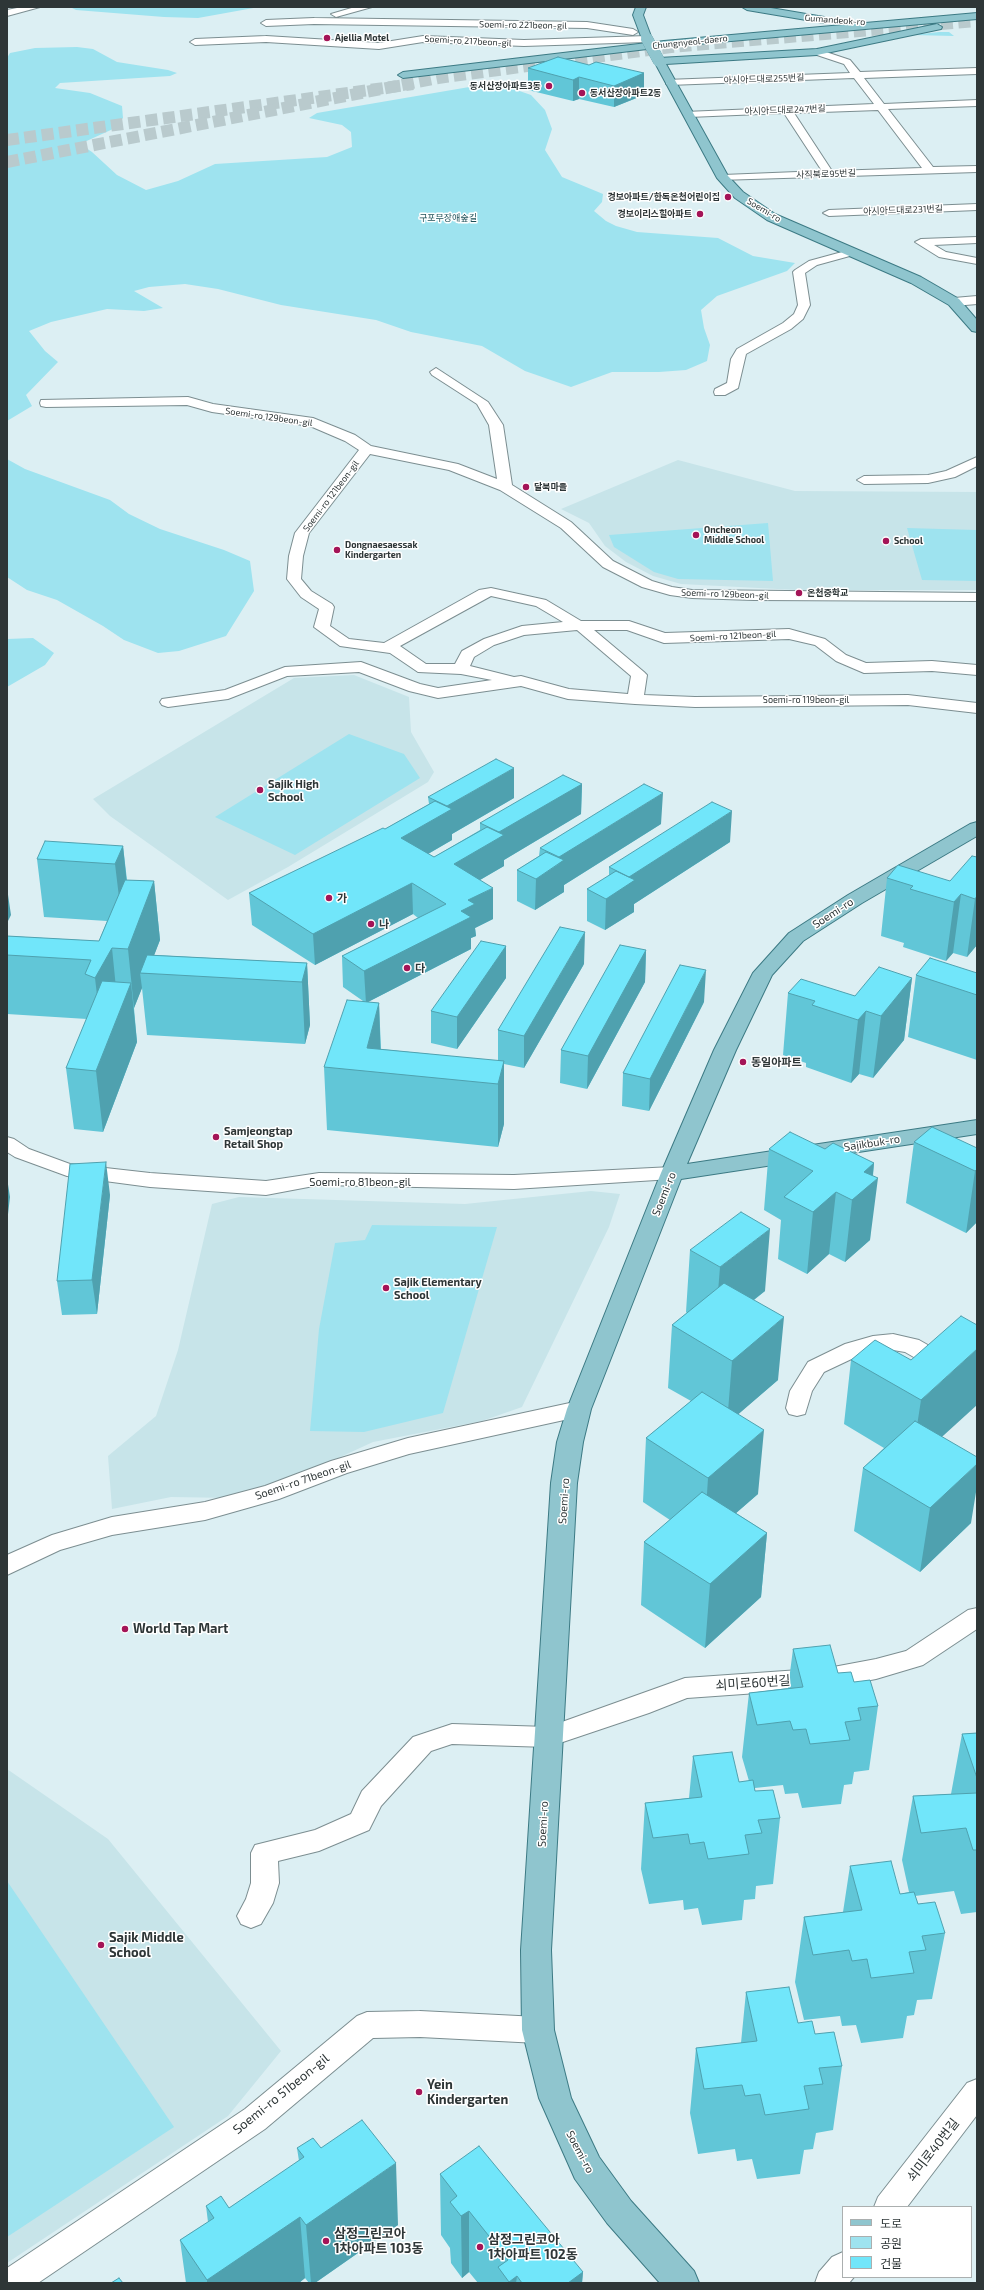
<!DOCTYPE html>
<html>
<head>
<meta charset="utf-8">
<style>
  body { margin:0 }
  #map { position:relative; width:984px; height:2290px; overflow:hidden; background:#dceff3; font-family:"Exo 2","Noto Sans KR",sans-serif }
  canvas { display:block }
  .frame { position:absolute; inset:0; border:8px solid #2e3637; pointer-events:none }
  .legend { position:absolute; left:842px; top:2206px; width:130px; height:72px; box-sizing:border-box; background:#fff; border:1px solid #abafaf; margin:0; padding:5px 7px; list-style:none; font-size:12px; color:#2e3637 }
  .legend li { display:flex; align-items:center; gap:8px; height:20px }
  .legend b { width:20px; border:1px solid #abafaf }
</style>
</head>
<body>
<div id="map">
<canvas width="984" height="2290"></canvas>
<div class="frame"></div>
<ul class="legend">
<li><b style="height:5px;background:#8fc5ce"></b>도로</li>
<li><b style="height:11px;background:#9ee3ef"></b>공원</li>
<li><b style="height:11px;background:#71e6fa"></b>건물</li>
</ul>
</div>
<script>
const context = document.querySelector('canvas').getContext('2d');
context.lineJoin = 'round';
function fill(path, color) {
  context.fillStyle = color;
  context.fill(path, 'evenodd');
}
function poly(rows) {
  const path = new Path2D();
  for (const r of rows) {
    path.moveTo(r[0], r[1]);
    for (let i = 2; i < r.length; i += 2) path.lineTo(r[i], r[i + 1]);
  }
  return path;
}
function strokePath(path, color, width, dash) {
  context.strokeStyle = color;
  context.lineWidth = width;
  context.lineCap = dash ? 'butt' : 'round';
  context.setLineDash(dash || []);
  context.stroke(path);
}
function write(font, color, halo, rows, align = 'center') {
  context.font = font + ' "Exo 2","Noto Sans KR",sans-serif';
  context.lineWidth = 3;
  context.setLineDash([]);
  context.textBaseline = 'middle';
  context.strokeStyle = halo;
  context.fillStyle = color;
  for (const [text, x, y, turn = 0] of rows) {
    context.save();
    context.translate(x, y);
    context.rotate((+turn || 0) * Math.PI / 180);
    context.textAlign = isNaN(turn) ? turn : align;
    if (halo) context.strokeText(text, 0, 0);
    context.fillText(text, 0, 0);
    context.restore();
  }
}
fill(poly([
  [678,460,795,491,977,492,977,590,797,590,681,584,653,576,626,562,605,546,589,523,561,509],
  [354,675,409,697,411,732,434,772,428,782,288,867,228,900,110,816,93,799,294,678],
  [591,1191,620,1194,609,1227,522,1407,482,1421,373,1442,284,1483,232,1498,171,1497,112,1509,108,1456,156,1416,178,1350,212,1204,239,1197,465,1204],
  [7,1769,108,1839,281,2051,228,2116,7,2263]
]), '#c7e4e9');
fill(poly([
  [70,7,259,7,198,18,164,17,76,10],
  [939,32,949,32,954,36,912,35],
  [77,47,93,49,117,62,168,70,177,73,170,76,60,83,55,88,90,93,122,106,123,118,113,129,80,144,92,152,117,175,146,190,178,181,215,164,327,157,352,147,351,132,342,125,309,118,317,113,481,85,505,86,531,95,545,110,552,129,545,150,562,177,603,194,602,202,594,211,606,221,616,226,637,232,718,238,753,256,795,263,787,271,717,296,701,310,704,328,710,345,707,361,686,370,659,372,612,372,571,387,525,371,482,346,411,332,376,320,281,305,218,289,185,284,149,287,134,291,163,308,144,311,107,309,51,322,29,331,45,351,58,362,26,395,32,406,7,421,7,58,10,53,35,48],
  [7,459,25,469,110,500,129,514,160,529,224,550,250,561,254,591,226,636,179,651,158,653,124,640,103,626,57,600,27,590,7,577],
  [768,523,773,581,678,579,654,572,614,547,609,535],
  [907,528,977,530,977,581,922,580],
  [33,638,54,653,45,665,7,687,7,639],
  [349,734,404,754,420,778,295,855,215,817],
  [372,1225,497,1227,443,1413,364,1432,310,1431,319,1329,335,1243,365,1240],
  [7,1881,174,2127,7,2237]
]), '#9ee3ef');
strokePath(poly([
  [7,140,413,84]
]), '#b9cacd', 12, [12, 5.5]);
strokePath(poly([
  [7,162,438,78,671,47,977,21]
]), '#b9cacd', 12, [12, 5.5]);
const minor = poly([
  [22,7,40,7,7,16,7,10,22,7],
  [355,7,372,7,336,17,331,14,355,7],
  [314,18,587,22,633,29,638,32,633,35,587,28,314,24,266,26,261,23,266,20,314,18],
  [266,36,379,43,423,36,524,40,647,36,652,39,647,42,524,46,423,42,379,49,266,42,195,45,190,42,195,39,266,36],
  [817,49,850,60,860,72,977,68,977,74,864,78,884,104,977,100,977,106,888,109,933,167,977,166,977,172,719,180,719,176,723,175,822,171,784,113,689,117,685,116,685,112,874,104,854,78,669,85,666,84,666,80,850,73,844,64,814,54,812,52,817,49],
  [878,110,922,168,832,171,794,113,878,110],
  [977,204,977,210,829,216,823,213,829,210,977,204],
  [977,237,977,243,934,245,946,252,977,258,977,264,939,257,915,242,921,239,977,237],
  [853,249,857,250,859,252,857,254,817,265,805,273,810,305,803,319,791,329,746,354,738,388,725,395,715,395,714,392,715,389,727,383,731,359,737,349,783,323,794,314,798,305,793,272,795,270,809,261,853,249],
  [977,296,977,304,954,306,948,302,954,298,977,296],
  [436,368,488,402,503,425,512,485,571,522,613,561,652,581,672,587,692,590,977,593,977,601,754,600,692,598,670,595,642,587,603,567,561,528,500,490,449,470,370,454,309,533,303,556,301,579,311,591,332,604,334,607,330,626,349,639,384,643,479,590,491,588,546,600,581,621,629,621,665,633,789,629,825,639,846,655,866,663,932,661,977,665,977,675,932,671,864,673,836,661,815,645,789,639,664,643,627,630,594,630,644,672,647,675,644,695,695,697,908,695,977,703,977,713,908,705,695,707,635,704,568,699,521,686,438,698,409,691,359,672,287,676,228,699,168,707,162,705,160,702,162,699,225,690,285,667,361,662,420,684,438,688,492,680,461,674,418,672,390,653,340,646,314,627,319,609,301,597,287,579,289,556,295,533,359,450,345,441,310,426,212,412,187,405,46,407,41,406,40,403,41,400,188,397,213,404,313,418,355,435,371,446,458,464,497,479,489,425,477,404,432,375,430,372,436,368],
  [491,596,536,606,563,622,522,626,484,639,462,651,455,664,426,664,400,646,491,596],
  [577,630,631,676,628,694,569,689,521,676,514,677,470,666,474,657,494,645,524,635,577,630],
  [977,457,977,466,955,477,928,483,864,484,857,480,864,476,928,475,946,471,977,457],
  [7,1137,14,1139,29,1149,70,1164,150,1173,266,1181,319,1173,514,1175,672,1167,679,1168,682,1173,679,1178,672,1179,514,1189,319,1185,266,1195,150,1187,67,1176,15,1157,7,1152,7,1137],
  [893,1334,919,1340,977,1373,977,1391,969,1389,905,1352,893,1350,873,1352,860,1355,824,1372,812,1391,805,1414,797,1416,789,1414,786,1408,790,1391,808,1362,845,1344,873,1336,893,1334],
  [579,1401,587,1403,590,1409,587,1415,409,1454,347,1473,279,1499,205,1520,112,1535,60,1550,7,1575,7,1555,52,1535,112,1517,205,1502,265,1486,331,1461,408,1438,579,1401],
  [977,1608,977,1629,923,1665,876,1679,828,1688,687,1698,649,1713,548,1747,452,1744,431,1751,381,1806,369,1830,319,1851,278,1861,279,1883,273,1903,261,1924,251,1928,241,1924,237,1916,246,1899,251,1883,251,1853,255,1845,315,1830,351,1814,362,1791,413,1737,452,1724,548,1727,685,1678,828,1668,876,1659,906,1651,968,1610,977,1608],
  [420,2011,538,2017,548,2021,552,2030,548,2039,538,2043,420,2037,373,2038,265,2129,38,2283,7,2283,7,2268,245,2109,357,2016,367,2012,420,2011],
  [977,2079,977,2115,907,2207,874,2207,878,2197,967,2083,977,2079],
  [843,2252,843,2277,854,2277,849,2283,815,2283,819,2272,832,2257,843,2252]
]);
const major = poly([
  [636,7,646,7,643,15,652,39,651,41,647,42,642,39,633,15,636,7],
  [742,7,765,7,824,17,829,20,824,23,747,10,742,7],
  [977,13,977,19,664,47,403,78,398,75,403,72,664,41,977,13],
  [937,24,942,27,941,29,817,55,666,64,728,176,743,192,775,214,921,277,959,299,977,320,977,332,972,331,949,305,911,283,767,220,735,198,717,178,654,61,659,58,817,49,937,24],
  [977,822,977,836,862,903,803,941,772,975,736,1050,687,1164,977,1120,977,1134,681,1179,591,1409,583,1442,577,1483,551,1950,554,2030,571,2098,599,2157,631,2201,694,2271,699,2283,660,2283,607,2223,575,2179,539,2098,522,2030,521,1950,551,1483,557,1442,567,1409,661,1173,714,1050,753,973,789,933,848,895,970,824,977,822]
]);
strokePath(minor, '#7c8e91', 2);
strokePath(major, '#3c7a84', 2);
fill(minor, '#fff');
fill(major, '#8fc5ce');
const majorBridge = poly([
  [647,39,659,61]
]);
strokePath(majorBridge, '#3c7a84', 12, []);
strokePath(majorBridge, '#8fc5ce', 12);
fill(poly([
  [589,65,644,73,644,95,614,107,579,99,573,101,528,90,528,68],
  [582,784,581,814,504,860,504,866,480,880,493,919,475,928,476,936,471,938,471,949,368,1002,379,1003,381,1049,498,1061,498,1030,584,964,524,1068,504,1064,504,1124,498,1147,327,1130,324,1067,363,1001,343,987,342,956,418,918,413,914,315,965,252,925,249,893,385,829,429,804,428,797,514,798,452,834,452,840,428,854,434,857,480,830,480,823],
  [661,824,564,885,564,892,535,910,517,901,517,870,539,856,540,848],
  [730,842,634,904,634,912,605,930,587,921,587,889,609,876,609,867],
  [123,846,127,880,154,881,160,940,154,955,307,963,310,1025,305,1044,147,1035,142,988,134,1008,137,1042,103,1132,74,1129,66,1068,87,1019,7,1014,7,936,99,941,107,921,44,917,37,859],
  [977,857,977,945,967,957,953,953,946,961,903,947,904,943,881,936,887,878,950,881],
  [506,946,506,978,457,1049,431,1043,431,1011],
  [646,950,645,982,587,1089,560,1083,561,1050],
  [977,973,977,1060,908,1037,916,975],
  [912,978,904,1040,873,1078,859,1074,851,1083,806,1067,806,1063,783,1055,788,993,855,996],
  [704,1002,649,1111,622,1106,623,1073],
  [914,1142,977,1148,977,1222,966,1233,906,1203],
  [769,1149,825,1149,874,1163,873,1176,870,1240,845,1262,829,1254,807,1274,778,1259,781,1220,764,1210],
  [110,1195,97,1314,62,1315,57,1281],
  [690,1250,765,1291,754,1300,778,1380,738,1414,758,1494,736,1513,767,1533,761,1597,705,1648,641,1605,644,1542,670,1520,643,1502,646,1438,691,1401,668,1388,672,1325,687,1313,686,1312],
  [851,1360,911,1360,942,1437,971,1523,920,1572,854,1531,863,1468,884,1448,844,1424],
  [793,1649,838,1673,854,1682,878,1706,869,1770,854,1772,852,1784,844,1785,841,1804,802,1808,798,1793,785,1794,783,1785,755,1788,755,1791,780,1818,773,1884,756,1886,755,1899,744,1900,742,1920,702,1925,698,1908,684,1910,683,1900,649,1904,641,1869,645,1803,689,1798,693,1756,739,1782,749,1781,742,1757,749,1693,788,1688],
  [977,1733,977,1912,961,1914,954,1891,915,1896,918,1904,945,1933,932,1999,917,2000,914,2015,907,2016,903,2038,861,2043,856,2025,842,2026,840,2016,804,2020,795,1982,804,1917,843,1912,850,1866,900,1894,909,1892,902,1860,913,1796,951,1794,962,1734],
  [746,1992,798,2023,815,2034,842,2066,833,2130,816,2133,813,2149,804,2150,800,2174,757,2179,752,2159,737,2161,735,2149,698,2154,690,2113,696,2048,741,2043],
  [297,2148,321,2148,398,2225,315,2283,309,2283,305,2278,299,2283,186,2283,180,2240,208,2222,206,2206,229,2208,299,2161],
  [440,2174,583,2272,582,2283,478,2283,469,2272,462,2278,451,2263,450,2248,441,2235]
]), '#61c6d7');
fill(poly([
  [644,73,644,95,614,107,614,86],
  [579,77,579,99,573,101,573,80],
  [514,768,514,798,452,834,452,840,402,869,401,838,447,812,447,806],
  [582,784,581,814,504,860,504,866,454,895,454,864,499,838,499,832],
  [663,793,661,824,564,885,564,892,535,910,536,879,559,864,559,857],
  [732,811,730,842,634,904,634,912,605,930,606,899,629,884,629,877],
  [123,846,129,904,122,922,115,864],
  [154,881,160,940,147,974,140,973,142,988,134,1008,128,949],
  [412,883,413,914,315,965,313,934],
  [7,888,11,915,7,923],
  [493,888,493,919,475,928,476,936,471,938,471,949,366,1003,364,971,461,911,468,900],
  [961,894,953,953,946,961,954,902],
  [977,896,977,945,967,957,975,899],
  [585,932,584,964,524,1068,524,1036],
  [506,946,506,978,457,1049,457,1017],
  [112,948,118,1008,102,1038,95,978],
  [646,950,645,982,587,1089,588,1056],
  [307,963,310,1025,305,1044,302,982],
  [706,970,704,1002,649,1111,650,1079],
  [912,978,904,1040,873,1078,881,1016],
  [131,983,137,1042,103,1132,96,1071],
  [379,1003,381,1065,367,1048],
  [866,1011,859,1074,851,1083,858,1020],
  [504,1061,504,1124,498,1147,498,1084],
  [106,1162,110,1195,97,1314,92,1280],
  [874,1163,872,1183,878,1178,870,1240,845,1262,852,1200,864,1172],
  [977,1169,977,1222,966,1233,975,1171],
  [7,1178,10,1197,7,1223],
  [836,1192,829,1254,807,1274,813,1212],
  [770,1229,765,1291,715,1330,720,1267],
  [784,1317,778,1380,727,1424,732,1361],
  [977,1349,977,1405,911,1465,921,1400],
  [764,1430,758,1494,704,1541,708,1478],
  [977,1464,977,1486,971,1523,920,1572,930,1508],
  [767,1533,761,1597,705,1648,710,1584],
  [396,2163,398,2225,315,2283,311,2283,306,2225],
  [469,2211,469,2272,462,2278,461,2216],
  [300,2217,305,2278,299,2283,207,2283,207,2280],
  [583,2272,582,2283,568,2283],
  [517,2276,516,2283,509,2283,509,2282]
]), '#4fa1af');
const building = poly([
  [558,57,589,65,596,62,644,73,614,86,579,77,573,80,528,68,558,57],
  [496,759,514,768,447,806,428,797,496,759],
  [563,775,582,784,499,832,480,823,563,775],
  [644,784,663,793,559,857,540,848,644,784],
  [435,801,452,809,401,838,434,857,487,827,504,835,454,864,493,888,468,900,475,904,461,911,471,917,364,971,342,956,446,904,412,883,313,934,249,893,383,828,385,829,435,801],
  [712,802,732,811,629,877,609,867,712,802],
  [45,841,123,846,115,864,37,859,45,841],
  [546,852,564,860,536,879,517,870,546,852],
  [972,856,977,857,977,896,975,899,961,894,954,902,910,889,913,886,887,878,898,865,950,881,972,856],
  [616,871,635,880,606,899,587,889,616,871],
  [125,880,154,881,128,949,112,948,95,978,85,974,91,960,7,955,7,936,99,941,125,880],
  [560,927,585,932,524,1036,498,1030,560,927],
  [481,941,506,946,457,1017,431,1011,481,941],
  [620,945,646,950,588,1056,561,1050,620,945],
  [147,955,307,963,302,982,140,973,147,955],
  [930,958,977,973,977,995,916,975,930,958],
  [680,965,706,970,650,1079,623,1073,680,965],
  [879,967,912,978,881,1016,866,1011,858,1020,812,1005,815,1001,788,993,801,979,855,996,879,967],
  [102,981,131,983,96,1071,66,1068,102,981],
  [347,1000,379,1003,367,1048,504,1061,498,1084,324,1067,347,1000],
  [932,1127,977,1148,977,1169,975,1171,914,1142,932,1127],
  [790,1132,825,1149,833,1143,874,1163,864,1172,878,1178,852,1200,836,1192,813,1212,784,1197,813,1171,769,1149,790,1132],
  [106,1162,92,1280,57,1281,70,1164,106,1162],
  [741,1212,770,1229,720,1267,690,1250,741,1212],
  [724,1283,784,1317,732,1361,672,1325,724,1283],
  [961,1316,977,1325,977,1349,921,1400,851,1360,875,1340,911,1360,961,1316],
  [702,1392,764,1430,708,1478,646,1438,702,1392],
  [915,1421,977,1457,977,1464,930,1508,863,1468,915,1421],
  [702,1492,767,1533,710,1584,644,1542,702,1492],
  [830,1645,838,1673,851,1672,854,1682,870,1680,878,1706,858,1708,861,1720,845,1722,850,1740,810,1744,806,1729,793,1730,790,1721,757,1725,749,1693,803,1687,793,1649,830,1645],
  [977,1733,977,1778,962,1734,977,1733],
  [732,1752,739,1782,753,1780,755,1791,773,1790,780,1818,758,1820,762,1833,745,1835,749,1854,708,1859,704,1842,690,1844,688,1834,653,1838,645,1803,702,1797,693,1756,732,1752],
  [977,1793,977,1850,973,1850,966,1828,921,1833,913,1796,977,1793],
  [891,1861,900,1894,914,1892,918,1904,935,1902,945,1933,922,1936,926,1950,909,1952,914,1973,871,1978,867,1959,852,1961,849,1950,813,1955,804,1917,862,1910,850,1866,891,1861],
  [789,1987,798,2023,812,2021,815,2034,834,2032,842,2066,819,2068,823,2084,804,2086,809,2109,765,2115,760,2094,745,2096,742,2085,704,2089,696,2048,757,2041,746,1992,789,1987],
  [362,2120,396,2163,306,2225,300,2217,207,2280,180,2240,214,2218,206,2206,221,2196,229,2208,304,2157,297,2148,313,2138,321,2148,362,2120],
  [479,2146,583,2272,568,2283,522,2283,517,2276,509,2282,498,2267,508,2260,469,2211,461,2216,450,2202,457,2196,440,2174,479,2146],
  [119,2278,123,2283,111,2283,119,2278]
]);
fill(building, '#71e6fa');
strokePath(building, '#4fa1af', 1);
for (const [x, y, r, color] of [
  [327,38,4,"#a41457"],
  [549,86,4,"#a41457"],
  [582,93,4,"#a41457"],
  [728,197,4,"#a41457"],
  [700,214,4,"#a41457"],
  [526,487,4,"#a41457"],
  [696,535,4,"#a41457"],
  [886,541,4,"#a41457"],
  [337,550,4,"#a41457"],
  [799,593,4,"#a41457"],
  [260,790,4,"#a41457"],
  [329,898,4,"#a41457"],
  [371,924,4,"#a41457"],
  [407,968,4,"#a41457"],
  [743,1062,4,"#a41457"],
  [216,1137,4,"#a41457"],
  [386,1288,4,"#a41457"],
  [125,1629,4,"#a41457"],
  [101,1945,4,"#a41457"],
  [419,2092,4,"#a41457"],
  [326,2241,4,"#a41457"],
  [480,2247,4,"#a41457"]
]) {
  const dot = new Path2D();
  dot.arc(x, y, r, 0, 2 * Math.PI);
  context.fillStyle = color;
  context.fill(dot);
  strokePath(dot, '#fff', 1.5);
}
write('9px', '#2e3637', '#fff', [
  ["Gumandeok-ro",835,20,4],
  ["Soemi-ro 221beon-gil",523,25,1],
  ["Soemi-ro 217beon-gil",468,41,3],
  ["Chungnyeol-daero",690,42,-6],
  ["아시아드대로255번길",764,79,-2],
  ["아시아드대로247번길",785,110,-2],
  ["사직북로95번길",826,174,-2],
  ["Soemi-ro",764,210,31],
  ["아시아드대로231번길",903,210,-2],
  ["Soemi-ro 129beon-gil",269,417,8],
  ["Soemi-ro 121beon-gil",331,496,-53],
  ["Soemi-ro 129beon-gil",725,594,2],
  ["Soemi-ro 121beon-gil",733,636,-3],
  ["Soemi-ro 119beon-gil",806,700]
]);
write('bold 9px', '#2e3637', '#fff', [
  ["Ajellia Motel",335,38],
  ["동서산장아파트3동",541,86,"right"],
  ["동서산장아파트2동",590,93],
  ["경보아파트/한독온천어린이집",720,197,"right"],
  ["경보이리스힐아파트",692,214,"right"],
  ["달북마을",534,487],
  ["Oncheon",704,530],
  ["Middle School",704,540],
  ["School",894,541],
  ["Dongnaesaessak",345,545],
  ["Kindergarten",345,555],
  ["온천중학교",807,593]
], 'left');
write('9px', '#1d5058', '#fff', [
  ["구포무장애숲길",448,218]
]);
write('bold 11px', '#2e3637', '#fff', [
  ["Sajik High",268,784],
  ["School",268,797],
  ["가",337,898],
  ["나",379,924],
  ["다",415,968],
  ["동일아파트",751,1062],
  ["Samjeongtap",224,1131],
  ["Retail Shop",224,1144],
  ["Sajik Elementary",394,1282],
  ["School",394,1295]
], 'left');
write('11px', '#2e3637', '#fff', [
  ["Soemi-ro",833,913,-33],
  ["Sajikbuk-ro",872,1143,-9],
  ["Soemi-ro 81beon-gil",360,1182],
  ["Soemi-ro",664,1194,-68],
  ["Soemi-ro 71beon-gil",303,1480,-19],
  ["Soemi-ro",564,1501,-86],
  ["Soemi-ro",543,1824,-87],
  ["Soemi-ro",580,2152,62]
]);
write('bold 13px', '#2e3637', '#fff', [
  ["World Tap Mart",133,1629],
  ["Sajik Middle",109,1938],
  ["School",109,1953],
  ["Yein",427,2085],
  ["Kindergarten",427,2100],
  ["삼정그린코아",334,2234],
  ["1차아파트 103동",334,2249],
  ["삼정그린코아",488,2240],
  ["1차아파트 102동",488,2255]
], 'left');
write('13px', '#2e3637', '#fff', [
  ["쇠미로60번길",753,1683,-4],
  ["Soemi-ro 51beon-gil",281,2094,-39],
  ["쇠미로40번길",933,2150,-52]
]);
</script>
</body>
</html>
